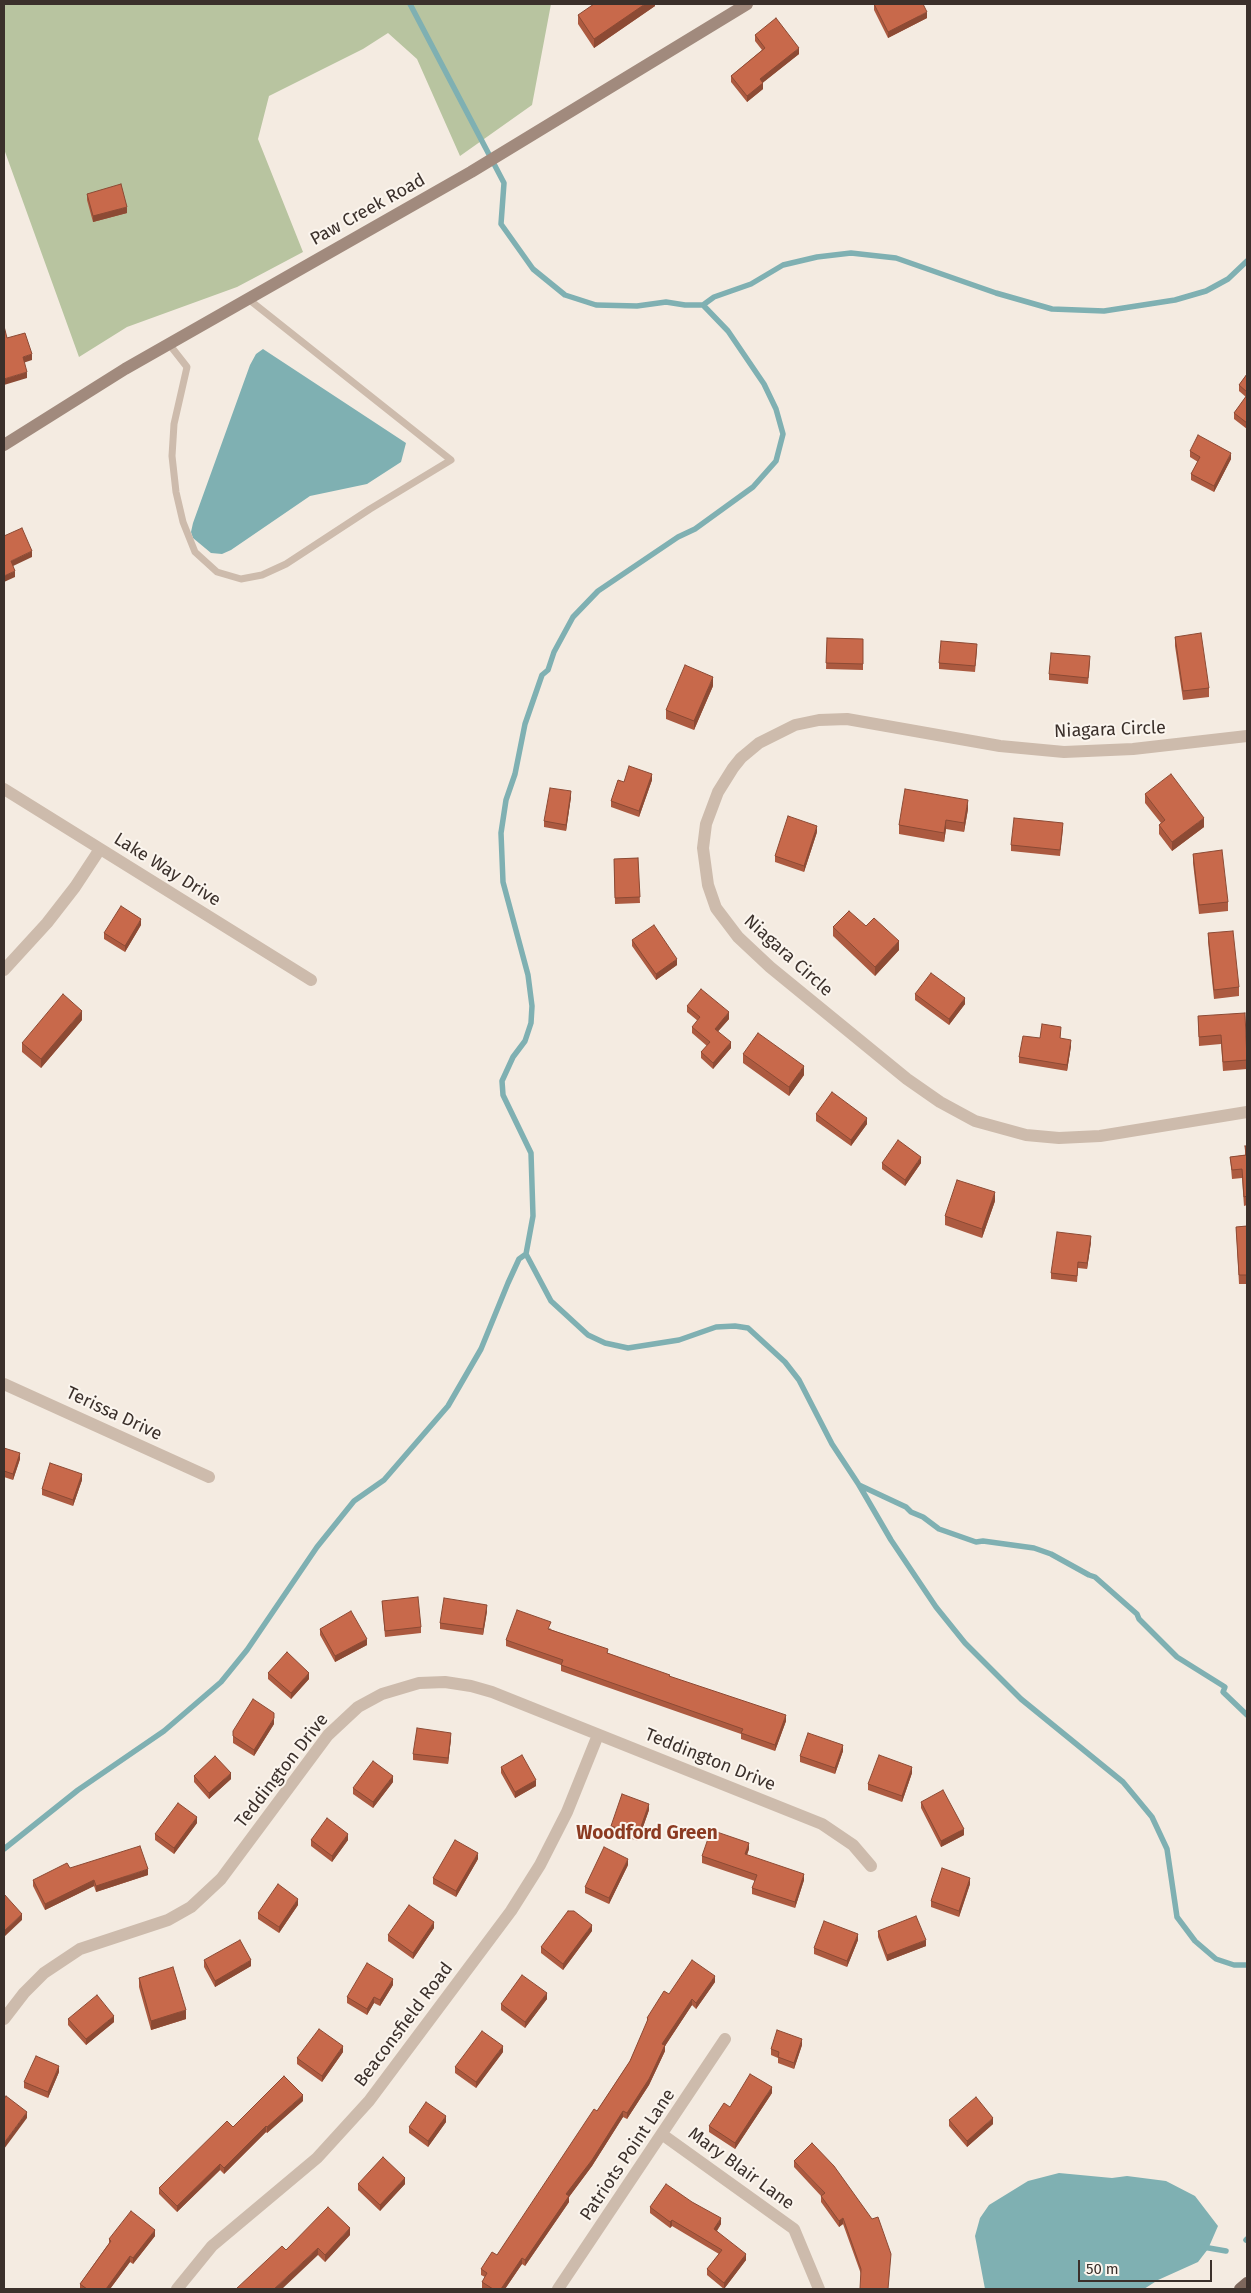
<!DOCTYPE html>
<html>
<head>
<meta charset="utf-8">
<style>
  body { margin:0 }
  #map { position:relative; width:1251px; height:2293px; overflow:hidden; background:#f4ebe1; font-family:"Fira Sans",sans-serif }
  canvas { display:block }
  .frame { position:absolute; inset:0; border:5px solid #3b302b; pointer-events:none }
  .scale { position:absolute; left:1078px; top:2260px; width:134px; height:22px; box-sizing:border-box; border:2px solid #3b302b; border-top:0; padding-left:6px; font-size:15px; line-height:18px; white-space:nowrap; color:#3b302b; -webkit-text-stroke:4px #fbf5ee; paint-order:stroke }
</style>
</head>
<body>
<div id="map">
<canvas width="1251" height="2293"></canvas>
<div class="frame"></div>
<div class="scale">50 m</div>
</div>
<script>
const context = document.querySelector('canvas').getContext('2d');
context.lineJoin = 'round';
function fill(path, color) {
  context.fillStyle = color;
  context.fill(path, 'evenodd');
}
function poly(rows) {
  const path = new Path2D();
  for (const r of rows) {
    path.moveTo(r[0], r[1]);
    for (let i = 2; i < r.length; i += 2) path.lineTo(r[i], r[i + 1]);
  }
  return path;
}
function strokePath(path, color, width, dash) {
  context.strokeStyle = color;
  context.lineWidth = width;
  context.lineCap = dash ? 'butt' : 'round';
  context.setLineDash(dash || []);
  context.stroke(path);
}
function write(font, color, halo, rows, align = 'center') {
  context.font = font + ' "Fira Sans",sans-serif';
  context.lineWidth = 4;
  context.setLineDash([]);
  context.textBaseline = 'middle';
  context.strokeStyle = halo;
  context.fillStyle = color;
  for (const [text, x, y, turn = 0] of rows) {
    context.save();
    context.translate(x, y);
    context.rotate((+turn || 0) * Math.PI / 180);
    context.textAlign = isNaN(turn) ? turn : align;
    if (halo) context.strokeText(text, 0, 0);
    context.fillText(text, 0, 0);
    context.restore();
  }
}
fill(poly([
  [4,4,551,4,532,105,460,156,417,59,388,33,363,49,269,96,258,139,303,252,237,287,127,327,79,357,4,149]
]), '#b8c4a0');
fill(poly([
  [263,349,406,443,401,462,367,484,310,496,231,550,222,554,211,553,193,538,191,532,193,523,250,365,256,354],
  [1059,2173,1112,2178,1127,2176,1166,2181,1195,2196,1218,2226,1208,2249,1198,2262,1158,2280,1144,2289,985,2289,975,2236,980,2218,989,2205,1028,2181]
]), '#7fb0b2');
strokePath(poly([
  [410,4,504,183,501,224,533,269,565,295,596,305,637,306,666,302,685,305,703,305,714,297,751,284,783,265,817,257,851,253,896,258,996,293,1052,309,1104,311,1175,300,1206,291,1228,279,1247,261],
  [703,305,728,331,764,384,776,409,783,434,776,461,753,487,695,529,678,537,598,591,573,617,554,652,548,670,542,675,525,724,515,774,506,800,501,833,503,882,528,975,532,1006,531,1023,525,1041,513,1057,502,1081,503,1095,531,1153,533,1216,526,1254,551,1301,588,1335,605,1343,628,1348,679,1340,716,1327,735,1326,748,1328,785,1362,799,1380,832,1444,859,1485,891,1540,936,1607,965,1643,1021,1699,1123,1782,1152,1817,1167,1849,1177,1917,1195,1941,1216,1959,1234,1965,1247,1965],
  [859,1485,906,1507,911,1512,923,1517,939,1529,976,1542,983,1541,1034,1548,1051,1554,1089,1575,1095,1577,1137,1614,1139,1619,1177,1657,1225,1687,1223,1692,1247,1715],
  [4,1849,78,1790,164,1731,221,1682,247,1650,317,1547,354,1501,384,1480,448,1406,481,1349,508,1283,519,1259,526,1254],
  [1246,2240,1247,2239],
  [1203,2247,1226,2251]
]), '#7fb0b2', 5.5);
strokePath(poly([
  [169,344,187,367,174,424,172,456,176,492,183,522,195,552,217,572,241,579,262,575,286,564,370,509,451,460,247,298]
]), '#cdbbac', 7);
strokePath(poly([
  [1247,736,1133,749,1064,752,1000,746,847,719,819,720,795,725,759,743,741,758,733,768,718,792,706,824,703,848,708,885,716,908,738,937,770,967,907,1079,940,1102,975,1121,1026,1135,1059,1138,1100,1136,1247,1112],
  [4,789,311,980],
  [4,970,47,923,75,887,100,849],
  [4,1384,209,1477],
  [4,2019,24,1993,44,1973,80,1949,168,1920,191,1907,221,1879,328,1735,358,1707,382,1694,419,1683,445,1682,471,1686,492,1692,822,1824,853,1845,871,1866],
  [663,2135,794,2229,819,2289],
  [177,2289,212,2246,317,2158,369,2101,511,1911,540,1865,567,1812,598,1735],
  [558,2289,725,2039]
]), '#cdbbac', 12);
strokePath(poly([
  [4,445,125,369,471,172,747,4]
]), '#a18a7d', 12);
strokePath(poly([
  [1240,2289,1247,2283]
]), '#7d675c', 12);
fill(poly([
  [655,4,655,6,594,48,578,24,578,15],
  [874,4,927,18,888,38,874,10],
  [755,35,799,54,762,83,763,89,747,102,731,82,731,76,762,50,755,41],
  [87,194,127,213,93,222,87,200],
  [1247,374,1247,429,1234,419,1234,413,1246,397,1239,391,1239,385],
  [1190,451,1231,459,1214,492,1191,480,1191,474,1198,462,1190,457],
  [1175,637,1209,688,1209,697,1183,700,1175,646],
  [827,638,863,639,863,670,826,669],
  [977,650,975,672,939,669,939,663],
  [1090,662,1088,684,1049,680,1049,674],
  [713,686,694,730,666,719,666,710],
  [652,780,639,817,611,807,611,801,624,782],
  [1145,794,1204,827,1172,851,1159,834,1159,825,1161,823,1145,803],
  [571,797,566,831,544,827,544,821],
  [968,809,964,832,946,829,944,842,899,834,899,825],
  [1063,829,1060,856,1011,851,1011,845],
  [817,832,804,872,775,862,775,856],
  [1193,854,1228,902,1228,911,1199,914,1193,863],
  [638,858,640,903,615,904,614,859],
  [141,925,125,952,104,939,104,933],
  [866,926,899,950,875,976,833,936,833,927],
  [1208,933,1239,987,1239,996,1214,999,1208,942],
  [632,940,677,965,656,980,632,946],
  [915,994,965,1004,949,1025,915,1000],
  [687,1006,729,1019,718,1031,731,1048,713,1069,701,1058,701,1052,707,1046,692,1033,692,1027,698,1021,687,1012],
  [1198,1016,1247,1051,1247,1069,1223,1071,1221,1044,1199,1046],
  [82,1020,41,1068,22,1052,22,1043],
  [1061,1033,1060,1038,1071,1046,1067,1071,1019,1063,1019,1057,1040,1038],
  [743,1054,804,1075,789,1096,743,1063],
  [816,1114,867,1124,851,1146,816,1121],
  [1245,1146,1247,1146,1247,1205,1244,1206,1242,1178,1232,1179,1230,1157,1245,1155],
  [882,1163,921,1163,905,1186,882,1169],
  [995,1201,982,1238,945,1225,945,1216],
  [1247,1226,1247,1284,1239,1284,1236,1227],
  [1091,1242,1087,1269,1078,1268,1077,1282,1051,1279,1051,1273],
  [4,1448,20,1459,13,1480,4,1477],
  [82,1480,73,1506,42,1495,42,1489],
  [382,1601,421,1627,421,1633,385,1637],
  [487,1611,483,1635,440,1629,440,1623],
  [551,1628,550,1629,608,1653,786,1721,775,1751,741,1739,741,1734,561,1671,561,1665,506,1646,506,1640],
  [320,1629,367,1645,335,1662,320,1635],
  [268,1673,309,1679,291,1699,268,1679],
  [274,1724,254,1756,233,1743,233,1731],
  [451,1739,448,1764,413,1760,413,1754],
  [843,1751,835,1774,800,1762,800,1756],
  [501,1767,536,1786,515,1798,501,1773],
  [912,1773,902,1802,868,1790,868,1784],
  [194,1776,231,1779,209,1799,194,1782],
  [393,1782,373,1808,353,1794,353,1788],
  [921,1802,964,1835,941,1847,921,1808],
  [649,1810,638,1841,611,1832,611,1826],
  [197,1823,174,1854,155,1840,155,1834],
  [311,1840,348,1840,332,1862,311,1846],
  [749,1849,747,1855,804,1880,795,1908,752,1894,752,1888,755,1881,702,1863,702,1856],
  [478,1859,456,1897,433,1884,433,1878],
  [628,1865,609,1904,585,1893,585,1887],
  [148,1875,96,1892,94,1886,45,1910,33,1886,33,1880],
  [970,1884,959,1917,931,1907,931,1901],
  [298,1905,279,1933,258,1919,258,1913],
  [434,1928,413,1959,388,1941,388,1935],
  [592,1931,563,1970,541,1953,541,1947],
  [878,1931,926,1946,887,1961,878,1937],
  [858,1940,847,1967,814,1954,814,1948],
  [204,1960,251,1966,215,1987,204,1967],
  [139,1978,186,2019,151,2030,139,1987],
  [715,1982,696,2009,692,2005,665,2046,665,2051,649,2085,627,2119,623,2117,592,2166,569,2197,569,2202,525,2266,522,2264,505,2289,484,2289,482,2288,482,2282,485,2277,481,2275,481,2269,497,2255,597,2111,630,2061,647,2023,647,2018,669,1994],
  [393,1985,380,2006,374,2003,367,2015,347,2003,347,1997],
  [547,1999,525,2028,501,2010,501,2004],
  [68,2019,114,2022,86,2045,68,2025],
  [802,2045,794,2069,778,2063,778,2058,771,2055,771,2049],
  [343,2052,322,2082,297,2064,297,2058],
  [503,2052,476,2088,455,2073,455,2067],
  [59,2072,48,2098,24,2088,24,2082],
  [772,2093,735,2149,709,2132,709,2126,730,2107],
  [303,2101,267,2133,266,2132,224,2174,220,2170,177,2212,159,2194,159,2188,233,2127],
  [949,2120,993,2124,967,2147,949,2126],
  [446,2122,428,2147,409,2133,409,2127],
  [794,2161,891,2260,861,2274,843,2224,839,2227,821,2202,821,2196,794,2167],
  [358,2184,405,2184,380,2211,358,2190],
  [650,2207,721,2224,717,2231,746,2260,724,2289,707,2275,707,2269,719,2254,672,2226,670,2228,650,2213],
  [350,2235,325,2262,318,2255,286,2250],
  [155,2236,133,2264,130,2262,110,2289,80,2289,80,2284,109,2243,109,2239]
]), '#ac5a40');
fill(poly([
  [645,4,655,4,655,6,594,48,594,39],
  [927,12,927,18,888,38,888,32],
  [799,48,799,54,760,85,760,79],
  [763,83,763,89,747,102,747,96],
  [127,207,127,213,93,222,93,216],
  [32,354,32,360,23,363,23,357],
  [27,372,27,378,4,385,4,379],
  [1231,453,1231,459,1214,492,1214,486],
  [32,551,32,557,11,567,11,561],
  [15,571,15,577,4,582,4,576],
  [713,677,713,686,694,730,694,721],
  [652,774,652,780,639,817,639,811],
  [571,791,571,797,566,831,566,825],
  [968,800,968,809,964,832,964,823],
  [1204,818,1204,827,1172,851,1172,842],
  [946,820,946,829,944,842,944,833],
  [817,826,817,832,804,872,804,866],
  [141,919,141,925,125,952,125,946],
  [899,941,899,950,875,976,875,967],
  [677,959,677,965,656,980,656,974],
  [965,998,965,1004,949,1025,949,1019],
  [82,1011,82,1020,41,1068,41,1059],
  [729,1012,729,1019,715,1035,715,1029],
  [1071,1040,1071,1046,1067,1071,1067,1065],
  [731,1042,731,1048,713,1069,713,1063],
  [804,1066,804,1075,789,1096,789,1087],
  [867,1118,867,1124,851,1146,851,1140],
  [921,1157,921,1163,905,1186,905,1180],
  [995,1192,995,1201,982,1238,982,1229],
  [1091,1236,1091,1242,1087,1269,1087,1263],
  [20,1453,20,1459,13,1480,13,1474],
  [82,1474,82,1480,73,1506,73,1500],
  [487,1605,487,1611,483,1635,483,1629],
  [367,1639,367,1645,335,1662,335,1656],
  [309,1673,309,1679,291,1699,291,1693],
  [786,1715,786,1721,775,1751,775,1745],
  [274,1718,274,1724,254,1756,254,1750],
  [451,1733,451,1739,448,1764,448,1758],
  [843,1745,843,1751,835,1774,835,1768],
  [912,1767,912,1773,902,1802,902,1796],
  [231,1773,231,1779,209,1799,209,1793],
  [393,1776,393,1782,373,1808,373,1802],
  [536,1780,536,1786,515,1798,515,1792],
  [649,1804,649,1810,638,1841,638,1835],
  [197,1817,197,1823,174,1854,174,1848],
  [964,1829,964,1835,941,1847,941,1841],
  [348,1834,348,1840,332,1862,332,1856],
  [749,1843,749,1849,745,1860,745,1854],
  [478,1853,478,1859,456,1897,456,1891],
  [628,1859,628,1865,609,1904,609,1898],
  [148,1869,148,1875,96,1892,96,1886],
  [804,1874,804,1880,795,1908,795,1902],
  [970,1878,970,1884,959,1917,959,1911],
  [94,1880,94,1886,45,1910,45,1904],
  [298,1899,298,1905,279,1933,279,1927],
  [22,1914,22,1920,4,1937,4,1931],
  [434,1922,434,1928,413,1959,413,1953],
  [592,1925,592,1931,563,1970,563,1964],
  [858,1934,858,1940,847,1967,847,1961],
  [926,1940,926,1946,887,1961,887,1955],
  [251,1960,251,1966,215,1987,215,1981],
  [715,1976,715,1982,696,2009,696,2003],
  [393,1979,393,1985,380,2006,380,2000],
  [547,1993,547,1999,525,2028,525,2022],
  [374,1997,374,2003,367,2015,367,2009],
  [692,1999,692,2005,665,2046,665,2051,649,2085,627,2119,627,2113,662,2044],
  [186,2010,186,2019,151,2030,151,2021],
  [114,2016,114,2022,86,2045,86,2039],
  [802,2039,802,2045,794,2069,794,2063],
  [343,2046,343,2052,322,2082,322,2076],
  [503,2046,503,2052,476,2088,476,2082],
  [59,2066,59,2072,48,2098,48,2092],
  [772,2087,772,2093,735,2149,735,2143],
  [303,2095,303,2101,267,2133,267,2127],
  [623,2111,623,2117,592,2166,569,2197,569,2202,525,2266,525,2260,566,2194],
  [27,2112,27,2118,4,2149,4,2143],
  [446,2116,446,2122,428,2147,428,2141],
  [993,2118,993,2124,967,2147,967,2141],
  [266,2126,266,2132,224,2174,224,2168],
  [220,2164,220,2170,177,2212,177,2206],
  [405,2178,405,2184,380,2211,380,2205],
  [721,2218,721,2224,714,2235,714,2229],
  [843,2218,843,2224,839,2227,839,2221],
  [672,2220,672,2226,670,2228,670,2222],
  [350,2228,350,2235,325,2262,325,2255],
  [155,2230,155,2236,133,2264,133,2258],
  [318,2248,318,2255,282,2289,274,2289],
  [746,2254,746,2260,724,2289,724,2283],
  [130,2256,130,2262,110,2289,106,2289],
  [522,2258,522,2264,505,2289,501,2289]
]), '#8c4a34');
const building = poly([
  [594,4,645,4,594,39,578,15,594,4],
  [874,4,923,4,927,12,888,32,874,4],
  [776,18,799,48,760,79,763,83,747,96,731,76,765,48,755,35,776,18],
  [121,184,127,207,93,216,87,194,121,184],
  [4,326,7,338,25,333,32,354,23,357,27,372,4,379,4,326],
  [1247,374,1247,392,1239,385,1247,374],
  [1247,395,1247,423,1234,413,1247,395],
  [1198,435,1231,453,1214,486,1191,474,1200,457,1190,451,1198,435],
  [22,528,32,551,11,561,15,571,4,576,4,536,22,528],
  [1201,633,1209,688,1183,691,1175,637,1201,633],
  [827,638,863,639,863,664,826,663,827,638],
  [941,641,977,644,975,666,939,663,941,641],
  [1051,653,1090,656,1088,678,1049,674,1051,653],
  [685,665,713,677,694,721,666,710,685,665],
  [629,766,652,774,639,811,611,801,618,780,624,782,629,766],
  [1171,774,1204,818,1172,842,1159,825,1165,820,1145,794,1171,774],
  [550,788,571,791,566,825,544,821,550,788],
  [905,789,968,800,964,823,946,820,944,833,899,825,905,789],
  [788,816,817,826,804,866,775,856,788,816],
  [1014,818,1063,823,1060,850,1011,845,1014,818],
  [1222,850,1228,902,1199,905,1193,854,1222,850],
  [638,858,640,897,615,898,614,859,638,858],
  [121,906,141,919,125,946,104,933,121,906],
  [849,911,866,926,874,918,899,941,875,967,833,927,849,911],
  [654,925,677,959,656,974,632,940,654,925],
  [1233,931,1239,987,1214,990,1208,933,1233,931],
  [931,973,965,998,949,1019,915,994,931,973],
  [701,989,729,1012,715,1029,731,1042,713,1063,701,1052,710,1042,692,1027,700,1017,687,1006,701,989],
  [63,994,82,1011,41,1059,22,1043,63,994],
  [1245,1013,1247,1060,1223,1062,1221,1035,1199,1037,1198,1016,1245,1013],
  [1042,1024,1061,1027,1060,1038,1071,1040,1067,1065,1019,1057,1023,1036,1040,1038,1042,1024],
  [758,1033,804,1066,789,1087,743,1054,758,1033],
  [832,1092,867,1118,851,1140,816,1114,832,1092],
  [898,1140,921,1157,905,1180,882,1163,898,1140],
  [1245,1146,1247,1146,1247,1196,1244,1197,1242,1169,1232,1170,1230,1157,1246,1155,1245,1146],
  [957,1180,995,1192,982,1229,945,1216,957,1180],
  [1247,1226,1247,1275,1239,1275,1236,1227,1247,1226],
  [1057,1232,1091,1236,1087,1263,1078,1262,1077,1276,1051,1273,1057,1232],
  [4,1448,20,1453,13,1474,4,1471,4,1448],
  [50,1463,82,1474,73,1500,42,1489,50,1463],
  [418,1597,421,1627,385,1631,382,1601,418,1597],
  [444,1598,487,1605,483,1629,440,1623,444,1598],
  [517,1610,551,1622,548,1629,608,1649,607,1653,670,1675,669,1676,786,1715,775,1745,741,1733,743,1729,561,1665,563,1660,506,1640,517,1610],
  [351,1611,367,1639,335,1656,320,1629,351,1611],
  [287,1652,309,1673,291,1693,268,1673,287,1652],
  [253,1699,274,1713,274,1718,254,1750,233,1736,233,1731,253,1699],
  [417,1728,451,1733,448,1758,413,1754,417,1728],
  [808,1733,843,1745,835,1768,800,1756,808,1733],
  [522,1755,536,1780,515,1792,501,1767,522,1755],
  [879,1755,912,1767,902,1796,868,1784,879,1755],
  [215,1756,231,1773,209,1793,194,1776,215,1756],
  [373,1761,393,1776,373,1802,353,1788,373,1761],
  [943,1790,964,1829,941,1841,921,1802,943,1790],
  [622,1794,649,1804,638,1835,611,1826,622,1794],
  [178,1803,197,1817,174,1848,155,1834,178,1803],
  [327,1818,348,1834,332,1856,311,1840,327,1818],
  [711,1830,749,1843,745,1854,804,1874,795,1902,752,1888,757,1875,702,1856,711,1830],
  [455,1840,478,1853,456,1891,433,1878,455,1840],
  [140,1846,148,1869,96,1886,94,1880,45,1904,33,1880,67,1863,70,1868,140,1846],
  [604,1847,628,1859,609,1898,585,1887,604,1847],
  [942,1868,970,1878,959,1911,931,1901,942,1868],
  [278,1884,298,1899,279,1927,258,1913,278,1884],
  [4,1894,22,1914,4,1931,4,1894],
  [409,1905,434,1922,413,1953,388,1935,409,1905],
  [568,1911,574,1911,592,1925,563,1964,541,1947,568,1911],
  [916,1916,926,1940,887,1955,878,1931,916,1916],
  [824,1921,858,1934,847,1961,814,1948,824,1921],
  [240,1940,251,1960,215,1981,204,1960,240,1940],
  [692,1960,715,1976,696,2003,692,1999,662,2044,665,2045,649,2079,627,2113,623,2111,592,2160,566,2194,569,2196,525,2260,522,2258,501,2289,493,2289,482,2282,487,2273,481,2269,492,2252,497,2255,594,2109,597,2111,630,2061,648,2019,647,2018,664,1991,669,1994,692,1960],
  [367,1963,393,1979,380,2000,374,1997,367,2009,347,1997,367,1963],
  [173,1967,186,2010,151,2021,139,1978,173,1967],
  [522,1975,547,1993,525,2022,501,2004,522,1975],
  [97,1995,114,2016,86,2039,68,2019,97,1995],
  [319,2029,343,2046,322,2076,297,2058,319,2029],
  [777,2030,802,2039,794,2063,778,2057,779,2052,771,2049,777,2030],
  [482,2031,503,2046,476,2082,455,2067,482,2031],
  [36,2056,59,2066,48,2092,24,2082,36,2056],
  [750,2074,772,2087,735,2143,709,2126,724,2103,730,2107,750,2074],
  [284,2076,303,2095,267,2127,266,2126,224,2168,220,2164,177,2206,159,2188,227,2121,233,2127,284,2076],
  [6,2096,27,2112,4,2143,4,2099,6,2096],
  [976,2097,993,2118,967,2141,949,2120,976,2097],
  [426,2102,446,2116,428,2141,409,2127,426,2102],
  [812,2143,834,2166,872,2219,878,2217,891,2254,888,2289,860,2289,861,2269,843,2218,839,2221,821,2196,825,2193,794,2161,812,2143],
  [383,2157,405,2178,380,2205,358,2184,383,2157],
  [666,2184,692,2202,721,2218,714,2229,746,2254,724,2283,707,2269,722,2250,672,2220,670,2222,650,2207,666,2184],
  [328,2207,350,2228,325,2255,318,2248,274,2289,236,2289,282,2246,286,2250,328,2207],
  [131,2211,155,2230,133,2258,130,2256,106,2289,87,2289,80,2284,111,2241,109,2239,131,2211]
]);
fill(building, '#c8694b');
strokePath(building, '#8c4a34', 1);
write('18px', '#3b302b', '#fbf5ee', [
  ["Paw Creek Road",368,210,-29],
  ["Niagara Circle",1110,730,-2],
  ["Lake Way Drive",167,870,32],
  ["Niagara Circle",788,956,42],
  ["Terissa Drive",114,1414,25],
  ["Teddington Drive",710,1760,22],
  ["Teddington Drive",282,1771,-52],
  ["Beaconsfield Road",404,2025,-53],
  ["Patriots Point Lane",628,2155,-56],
  ["Mary Blair Lane",741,2169,36]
]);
write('bold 19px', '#8c3b22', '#fbf5ee', [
  ["Woodford Green",647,1834]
]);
</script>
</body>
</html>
